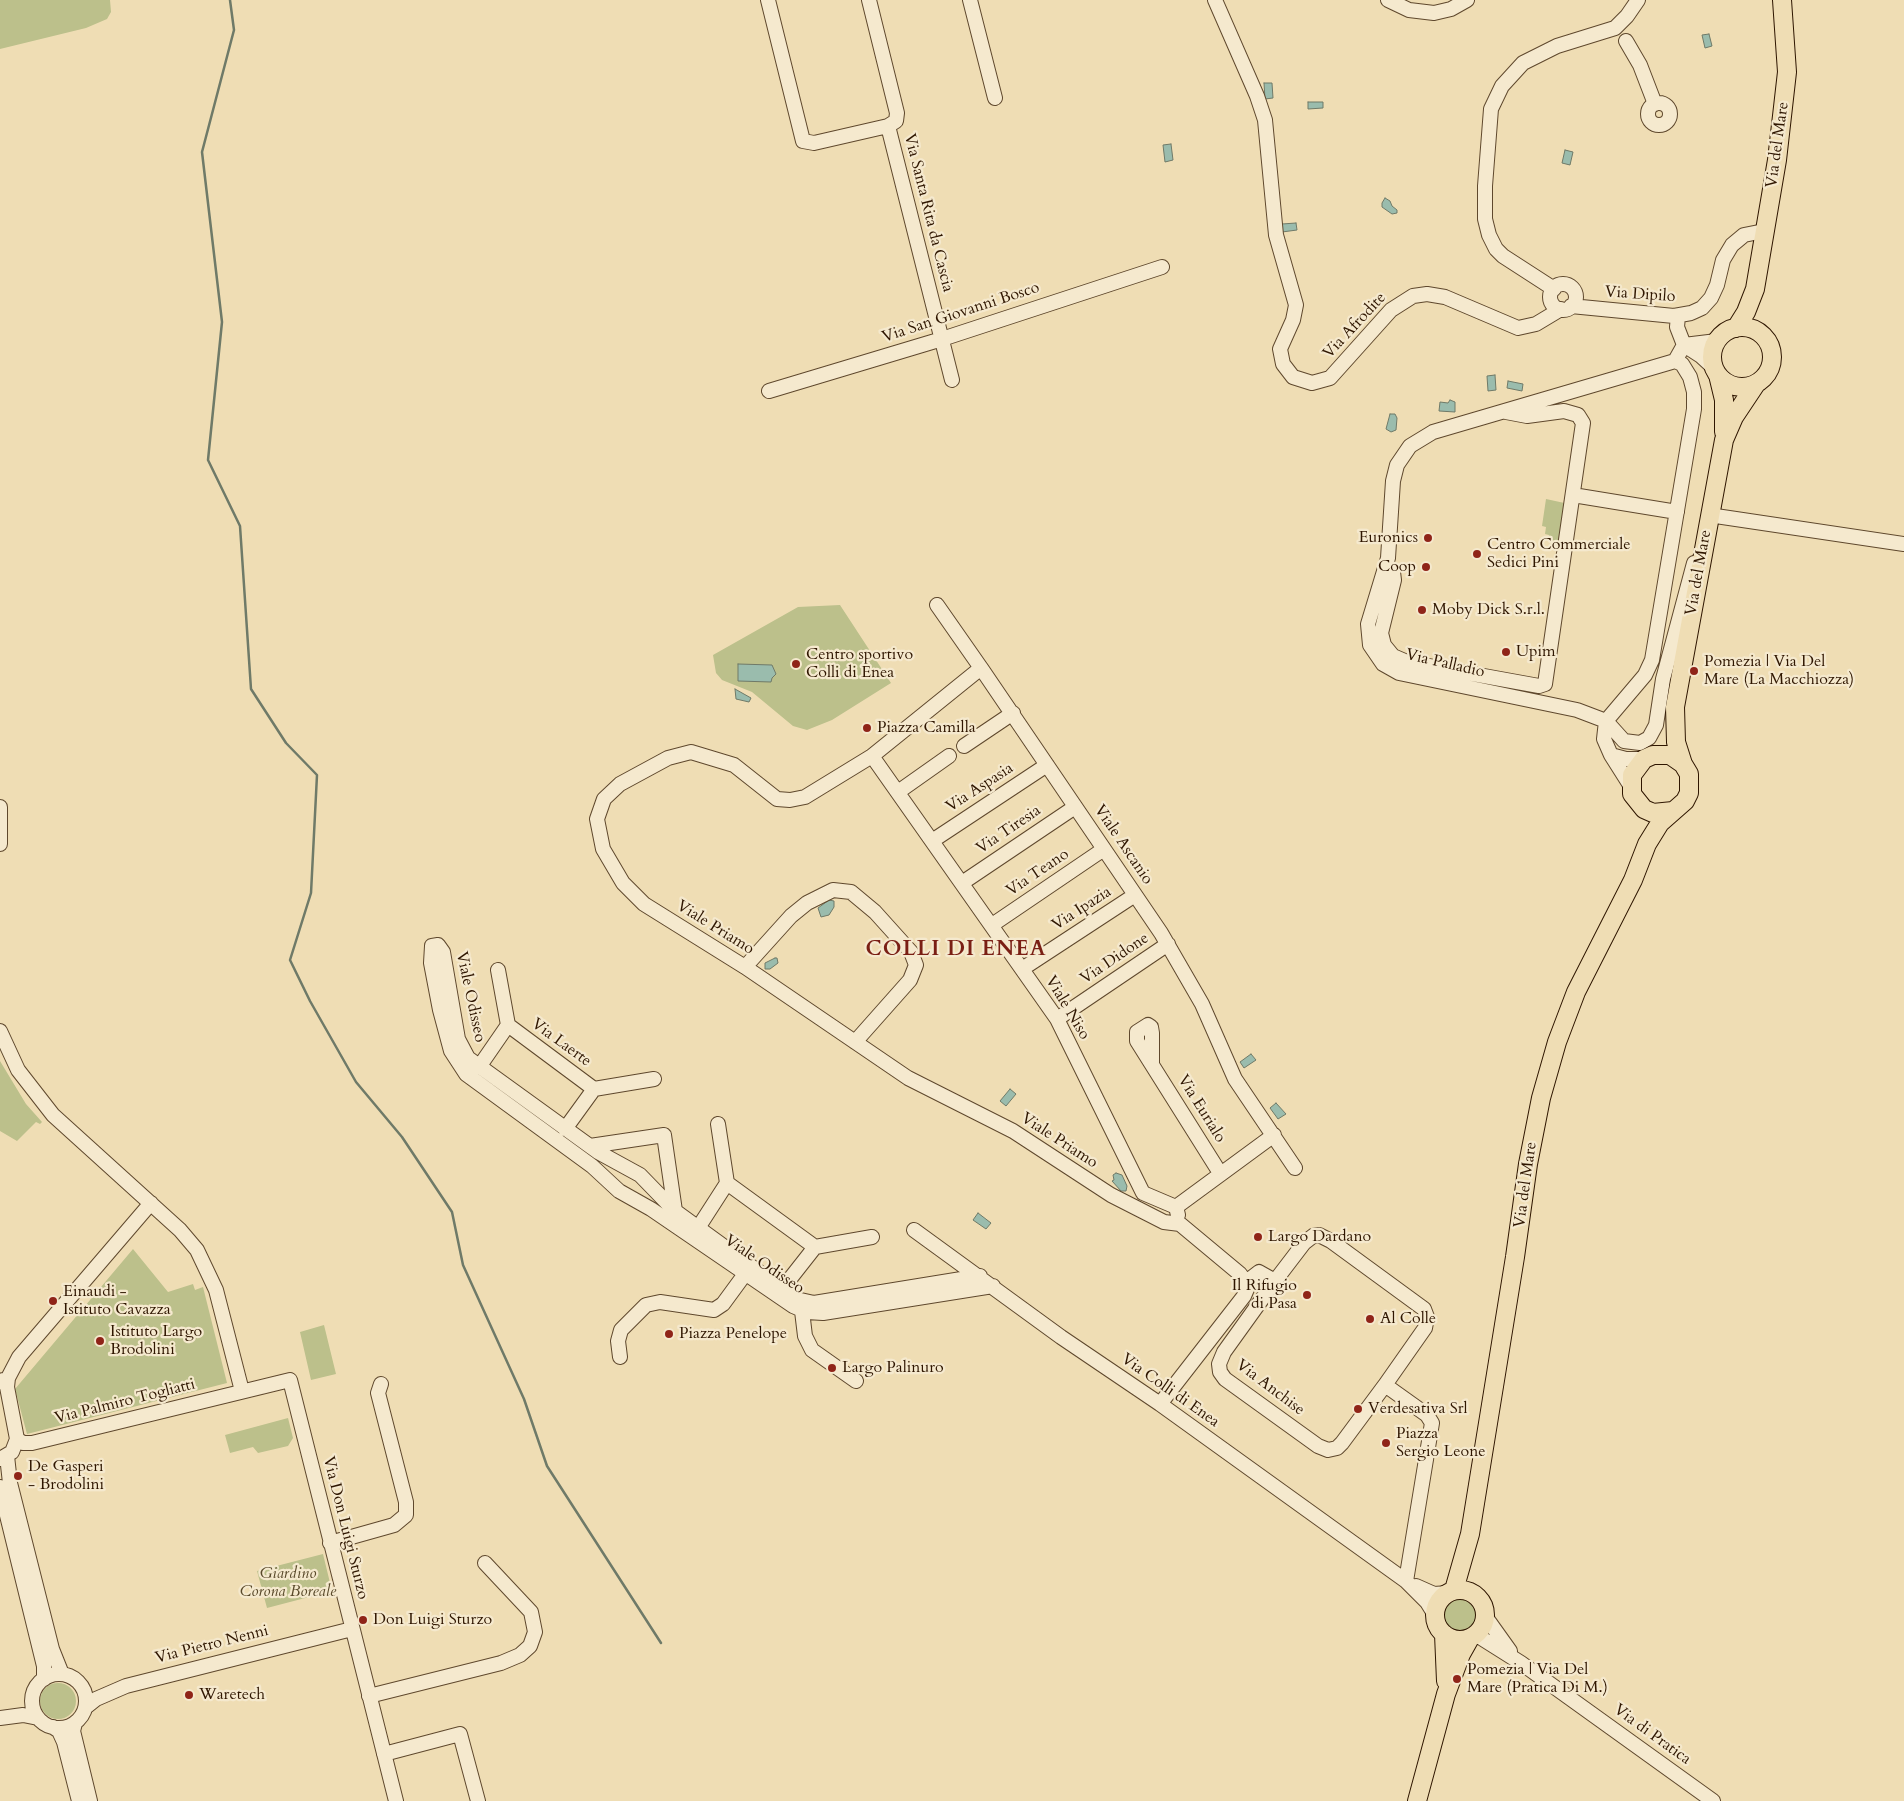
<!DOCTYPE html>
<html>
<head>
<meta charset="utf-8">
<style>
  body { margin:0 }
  canvas { display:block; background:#efddb4 }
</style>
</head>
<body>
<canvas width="1904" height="1801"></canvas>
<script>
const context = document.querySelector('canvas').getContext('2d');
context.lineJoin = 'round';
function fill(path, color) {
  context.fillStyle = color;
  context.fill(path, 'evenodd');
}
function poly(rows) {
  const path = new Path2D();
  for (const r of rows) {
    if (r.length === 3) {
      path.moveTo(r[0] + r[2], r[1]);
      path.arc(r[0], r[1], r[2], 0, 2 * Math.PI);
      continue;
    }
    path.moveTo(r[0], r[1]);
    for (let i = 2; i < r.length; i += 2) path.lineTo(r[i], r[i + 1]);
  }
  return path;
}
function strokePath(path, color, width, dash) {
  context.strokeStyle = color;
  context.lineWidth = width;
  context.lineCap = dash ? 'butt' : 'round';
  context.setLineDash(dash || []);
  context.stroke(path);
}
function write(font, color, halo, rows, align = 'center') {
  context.font = font + ' Cardo,serif';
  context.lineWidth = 4.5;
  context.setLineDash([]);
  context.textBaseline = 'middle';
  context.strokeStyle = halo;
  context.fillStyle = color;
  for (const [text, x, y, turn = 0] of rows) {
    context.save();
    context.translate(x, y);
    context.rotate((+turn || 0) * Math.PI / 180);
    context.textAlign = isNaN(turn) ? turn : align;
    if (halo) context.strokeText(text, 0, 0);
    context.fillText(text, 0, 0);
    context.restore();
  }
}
fill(poly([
  [0,0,110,0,111,12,107,19,86,28,0,49],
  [1546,499,1569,504,1559,542,1548,540,1549,535,1545,534,1546,527,1542,526],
  [840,605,891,683,832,720,807,730,793,726,752,692,722,680,716,673,713,655,798,607],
  [0,1061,26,1104,42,1122,40,1124,36,1122,17,1141,0,1131],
  [133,1249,168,1292,193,1284,195,1290,203,1287,227,1383,27,1434,15,1389],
  [324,1325,336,1374,311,1380,300,1332],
  [288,1418,293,1438,288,1446,258,1453,253,1447,230,1453,225,1435],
  [323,1554,332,1591,267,1608,257,1571],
  [1460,1615,20],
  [58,1701,18]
]), '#bcc08b');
const water = poly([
  [1709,34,1712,46,1705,48,1702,35,1709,34],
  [1264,83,1272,83,1273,98,1265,99,1264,83],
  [1308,102,1323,102,1323,108,1308,109,1308,102],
  [1171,144,1173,160,1165,162,1163,145,1171,144],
  [1565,150,1573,152,1570,165,1562,163,1565,150],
  [1385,198,1390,201,1392,206,1397,210,1397,213,1392,214,1382,207,1382,203,1385,198],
  [1296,223,1297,230,1282,232,1282,224,1296,223],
  [1495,375,1496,390,1488,391,1487,376,1495,375],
  [1508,381,1523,384,1522,391,1507,388,1508,381],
  [1450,400,1455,402,1455,412,1439,411,1440,402,1448,403,1450,400],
  [1390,414,1395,414,1397,418,1396,430,1391,432,1386,429,1390,414],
  [738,664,772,665,776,674,772,678,771,682,738,681,738,664],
  [735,689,751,698,749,702,736,699,735,689],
  [829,900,834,901,834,907,829,915,821,917,818,908,829,900],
  [775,958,777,958,778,963,770,969,765,969,765,963,775,958],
  [1251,1054,1256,1060,1244,1068,1240,1062,1251,1054],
  [1010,1089,1016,1094,1006,1106,1000,1101,1010,1089],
  [1276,1103,1286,1114,1278,1119,1270,1108,1276,1103],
  [1116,1173,1122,1175,1127,1186,1126,1191,1121,1191,1112,1181,1114,1180,1113,1175,1116,1173],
  [978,1213,991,1223,986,1229,973,1220,978,1213]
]);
fill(water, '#9abcad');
strokePath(water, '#6f7a68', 1);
strokePath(poly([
  [230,0,234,30,202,152,222,322,208,460,240,526,251,689,286,743,317,775,311,893,290,960,310,1001,356,1082,402,1137,452,1212,463,1265,524,1399,547,1466,661,1643]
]), '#6f7a68', 2.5);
const minor = poly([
  [768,0,803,141,814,143,888,126],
  [869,0,897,113,896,121,888,126,952,380],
  [970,0,995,98],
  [1215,0,1257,96,1265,120,1276,235,1296,305,1293,320,1280,349,1283,364,1293,377,1312,383,1330,378,1391,310,1413,296,1427,294,1445,297,1518,328,1536,324,1561,309],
  [1388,0,1409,10,1434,13,1451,9,1467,0],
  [1626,41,1640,65,1655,104],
  [1659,114,11],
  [1563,297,13],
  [1554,289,1503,256,1496,249,1489,235,1485,219,1485,186,1491,109,1502,86,1523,63,1557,46,1615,28,1627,16,1638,0],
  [1571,306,1674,316,1691,313,1702,308,1711,298,1717,285,1723,260,1732,245,1744,235,1764,231],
  [1678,316,1677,327,1684,345,1701,356,1714,368],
  [1684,345,1675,361,1433,432,1410,446,1397,465,1393,481,1388,558,1368,624,1370,645,1383,664,1399,673,1577,710,1606,721,1624,741,1640,743,1649,738,1656,725,1663,679,1694,563],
  [1684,345,1717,341],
  [769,391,942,339,1162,267],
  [1573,495,1677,512],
  [1709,515,1904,544],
  [1386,566,1393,572,1394,580,1381,633,1384,645,1393,656,1407,662,1539,686,1545,684,1583,423,1578,415,1564,411,1527,416,1506,412],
  [937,605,981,668],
  [964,746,1013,713],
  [1611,755,1604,739,1606,721,1645,675,1652,660,1694,409,1694,392,1690,377,1682,364,1675,361],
  [872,756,1057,1019,1143,1193],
  [1630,785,1611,755,1626,759,1644,759],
  [898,792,949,756],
  [0,807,0,844],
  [932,841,1047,765],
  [962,883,1075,807],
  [992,925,1104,849],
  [745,967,791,916,807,903,833,890,851,892,875,912,911,952,916,965,910,980,855,1042],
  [1022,969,1135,895],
  [1057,1019,1168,944],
  [508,1025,594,1089],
  [0,1031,18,1070,53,1115,180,1230,197,1250,216,1290,242,1391],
  [1152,1063,1152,1033,1151,1027,1148,1025,1137,1032,1137,1041,1220,1173],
  [479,1067,508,1025,498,970],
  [718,1124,727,1183,815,1247],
  [565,1129,594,1089,654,1079],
  [590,1146,664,1135,675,1211],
  [1143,1193,1176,1207,1178,1215],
  [1176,1207,1274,1135],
  [1180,1224,1164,1222,1111,1195,1013,1131,908,1078,745,967,644,904,623,883,603,849,597,819,604,799,620,784,668,758,691,752,734,765,777,799,790,800,805,797,872,756,981,668,1161,933,1202,1004,1235,1079,1295,1168],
  [698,1228,727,1183],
  [914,1230,1061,1337,1160,1404,1406,1581,1427,1602,1435,1615],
  [980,1276,814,1303,796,1299,675,1211,640,1175,598,1152,468,1058,458,1039,443,952,438,945,432,946,431,963,440,1010,451,1051,466,1074,592,1166,619,1191,651,1209,793,1306,807,1312,823,1313,993,1286],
  [1246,1282,1259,1272,1275,1281],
  [782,1289,815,1247,872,1237],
  [802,1311,805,1336,812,1350,856,1381],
  [620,1357,618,1341,621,1330,646,1305,660,1302,714,1310,723,1304,745,1274],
  [1385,1385,1342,1443,1337,1448,1328,1450,1318,1446,1225,1379,1220,1372,1219,1364,1224,1352,1275,1281,1304,1243,1313,1236,1319,1235,1331,1241,1424,1309,1427,1317,1425,1328,1385,1385,1427,1415,1432,1423,1406,1581],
  [7,1387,8,1378,19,1357,151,1203],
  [1160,1404,1244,1296,1247,1289,1246,1282,1240,1274,1180,1224],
  [17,1439,23,1443,32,1443,290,1380,396,1801],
  [7,1456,10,1483,52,1649,62,1674],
  [0,1459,12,1452,17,1439,7,1387,3,1380],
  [0,1487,44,1666,44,1679],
  [330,1543,394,1525,406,1515,406,1502,378,1393,381,1384],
  [1416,1586,1434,1594,1448,1593],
  [1485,1616,1510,1651],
  [1475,1634,1521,1663,1713,1801],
  [59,1701,27],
  [369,1696,501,1663,520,1655,530,1646,535,1632,531,1612,485,1563],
  [86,1707,96,1699,126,1686,352,1629],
  [0,1718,23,1715,38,1718],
  [75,1723,73,1731,90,1801],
  [53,1727,59,1731,64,1742,79,1801],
  [384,1754,460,1734,478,1801]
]);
const major = poly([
  [1742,357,30],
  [1736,328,1746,312,1755,289,1777,160,1787,72,1782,0],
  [1718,375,1724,400,1724,432],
  [1673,811,1653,813,1644,809,1632,794,1632,775,1644,759,1653,755,1670,755,1683,764],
  [1454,1590,1470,1534,1515,1257,1528,1164,1541,1098,1557,1042,1576,992,1633,880,1647,844,1660,823,1685,801,1689,793,1689,774,1683,764,1676,742,1675,707,1724,440,1734,417,1756,384],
  [1460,1615,25],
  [1444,1634,1446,1681],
  [1417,1801,1446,1694,1461,1654,1470,1638]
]);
strokePath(minor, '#5f482d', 16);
strokePath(major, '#2f1600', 20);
strokePath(minor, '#f5e9ce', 14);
strokePath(major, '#efddb4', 18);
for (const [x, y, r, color] of [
  [1428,538,5,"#8f2418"],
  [1477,554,5,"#8f2418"],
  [1426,567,5,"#8f2418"],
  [1422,610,5,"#8f2418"],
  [1506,652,5,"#8f2418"],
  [796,664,5,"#8f2418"],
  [1694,671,5,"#8f2418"],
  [867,728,5,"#8f2418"],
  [1258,1237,5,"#8f2418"],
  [1307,1295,5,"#8f2418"],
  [53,1301,5,"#8f2418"],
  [1370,1319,5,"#8f2418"],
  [669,1334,5,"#8f2418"],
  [100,1341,5,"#8f2418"],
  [832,1368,5,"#8f2418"],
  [1358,1409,5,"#8f2418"],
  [1386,1443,5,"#8f2418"],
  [18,1476,5,"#8f2418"],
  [363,1620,5,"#8f2418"],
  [1457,1679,5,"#8f2418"],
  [189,1695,5,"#8f2418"]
]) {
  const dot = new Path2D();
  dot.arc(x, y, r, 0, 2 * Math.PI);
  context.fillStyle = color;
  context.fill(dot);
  strokePath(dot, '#f5e9ce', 2);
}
write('16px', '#2f1600', '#f5e9ce', [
  ["Via del Mare",1778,145,-82],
  ["Via Santa Rita da Cascia",928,213,76],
  ["Via Dipilo",1640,295,4],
  ["Via San Giovanni Bosco",961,313,-18],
  ["Via Afrodite",1355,326,-47],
  ["Via del Mare",1699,573,-80],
  ["Via Palladio",1445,664,13],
  ["Via Aspasia",980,788,-33],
  ["Via Tiresia",1009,830,-34],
  ["Viale Ascanio",1123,845,56],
  ["Via Teano",1038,873,-34],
  ["Via Ipazia",1082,909,-33],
  ["Viale Priamo",715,928,32],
  ["Via Didone",1115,959,-34],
  ["Viale Odisseo",470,997,78],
  ["Viale Niso",1067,1008,59],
  ["Via Laerte",561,1043,36],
  ["Via Eurialo",1201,1109,58],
  ["Viale Priamo",1059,1141,33],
  ["Via del Mare",1526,1185,-82],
  ["Viale Odisseo",764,1265,34],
  ["Via Anchise",1270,1388,37],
  ["Via Colli di Enea",1170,1391,35],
  ["Via Palmiro Togliatti",125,1402,-14],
  ["Via Don Luigi Sturzo",345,1528,76],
  ["Via Pietro Nenni",212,1645,-14],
  ["Via di Pratica",1652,1735,36]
]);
write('16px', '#2f1600', '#f5e9ce', [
  ["Euronics",1418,538,"right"],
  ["Centro Commerciale",1487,545],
  ["Sedici Pini",1487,563],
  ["Coop",1416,567,"right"],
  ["Moby Dick S.r.l.",1432,610],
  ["Upim",1516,652],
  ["Centro sportivo",806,655],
  ["Colli di Enea",806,673],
  ["Pomezia | Via Del",1704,662],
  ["Mare (La Macchiozza)",1704,680],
  ["Piazza Camilla",877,728],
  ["Largo Dardano",1268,1237],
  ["Il Rifugio",1297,1286,"right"],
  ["di Pasa",1297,1304,"right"],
  ["Einaudi -",63,1292],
  ["Istituto Cavazza",63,1310],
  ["Al Colle",1380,1319],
  ["Istituto Largo",110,1332],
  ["Brodolini",110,1350],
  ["Piazza Penelope",679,1334],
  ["Largo Palinuro",842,1368],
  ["Verdesativa Srl",1368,1409],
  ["Piazza",1396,1434],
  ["Sergio Leone",1396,1452],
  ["De Gasperi",28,1467],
  ["- Brodolini",28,1485],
  ["Don Luigi Sturzo",373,1620],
  ["Pomezia | Via Del",1467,1670],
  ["Mare (Pratica Di M.)",1467,1688],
  ["Waretech",199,1695]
], 'left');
write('italic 16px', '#59492a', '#f5e9ce', [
  ["Giardino",288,1574],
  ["Corona Boreale",288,1592]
]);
context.letterSpacing = '1px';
write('bold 21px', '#7a1f14', '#f5e9ce', [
  ["COLLI DI ENEA",956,950]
]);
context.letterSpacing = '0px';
</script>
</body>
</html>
